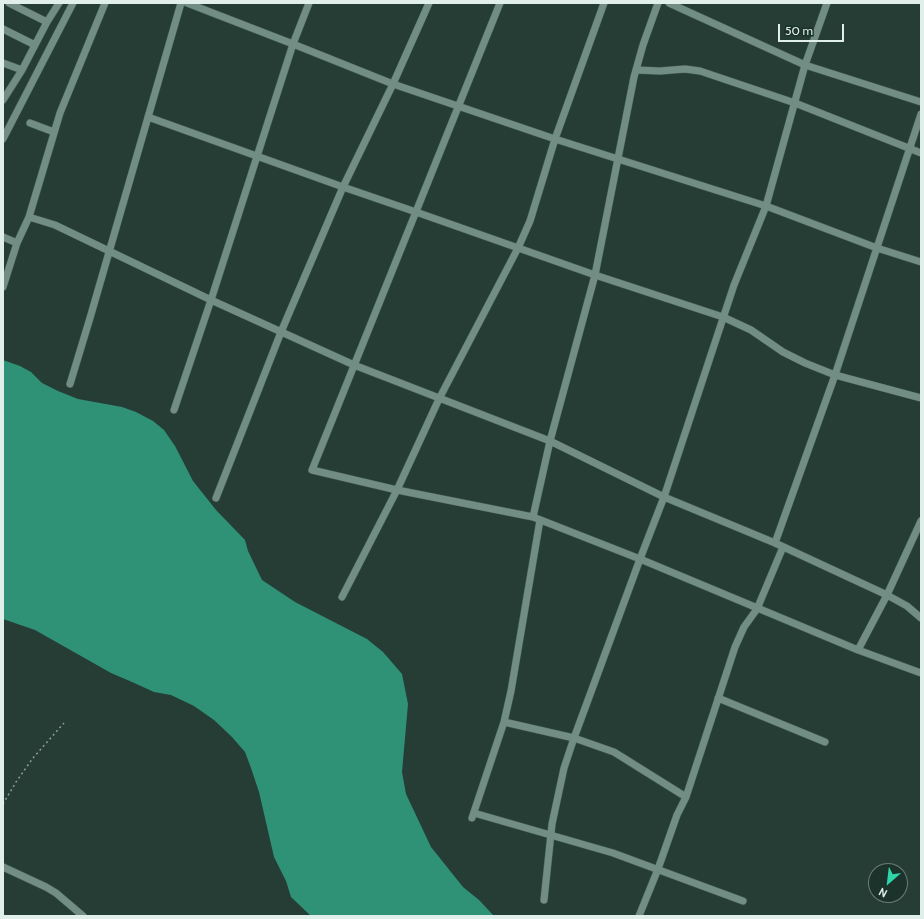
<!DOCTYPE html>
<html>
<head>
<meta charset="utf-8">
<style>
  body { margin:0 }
  #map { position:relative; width:924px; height:919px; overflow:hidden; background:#253d35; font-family:Cabin,sans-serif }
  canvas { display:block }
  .frame { position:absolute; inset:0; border:4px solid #e0efe9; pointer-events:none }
  .north { position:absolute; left:868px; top:863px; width:40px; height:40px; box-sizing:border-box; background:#1b332b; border:1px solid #6a7e77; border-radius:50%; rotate:208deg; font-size:11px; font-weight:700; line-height:16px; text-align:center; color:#e0efe9 }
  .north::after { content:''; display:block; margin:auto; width:14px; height:18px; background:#30d4a9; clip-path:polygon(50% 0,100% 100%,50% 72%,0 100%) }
  .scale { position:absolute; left:778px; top:24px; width:66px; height:18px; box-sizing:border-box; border:2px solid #e0efe9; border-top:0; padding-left:5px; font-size:12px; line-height:14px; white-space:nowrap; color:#e0efe9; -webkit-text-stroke:3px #1b332b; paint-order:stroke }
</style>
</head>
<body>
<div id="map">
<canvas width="924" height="919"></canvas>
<div class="frame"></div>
<div class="north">N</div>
<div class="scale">50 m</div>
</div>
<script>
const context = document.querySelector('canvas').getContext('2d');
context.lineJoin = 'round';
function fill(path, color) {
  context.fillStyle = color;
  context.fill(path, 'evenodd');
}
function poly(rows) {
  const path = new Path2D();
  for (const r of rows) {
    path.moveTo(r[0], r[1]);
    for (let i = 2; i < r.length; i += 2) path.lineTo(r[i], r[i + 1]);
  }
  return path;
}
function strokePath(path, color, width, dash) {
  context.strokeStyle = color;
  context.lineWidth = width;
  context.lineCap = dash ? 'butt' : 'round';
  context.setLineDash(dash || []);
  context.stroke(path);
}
fill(poly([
  [3,360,20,366,31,372,42,383,58,391,78,399,122,407,136,412,153,421,164,430,175,446,193,481,216,510,245,540,248,551,262,580,295,602,367,639,383,652,402,674,408,704,402,772,406,794,431,847,463,887,479,900,494,916,311,916,291,897,286,881,274,857,259,792,251,768,245,752,232,737,214,720,194,706,171,695,154,692,132,682,111,673,35,630,3,619]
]), '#2f9276');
const street = poly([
  [9,3,47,22],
  [187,3,293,44,393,84,555,139,766,206,877,248,921,262],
  [500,3,312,470,397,490,533,517,640,559,858,650,921,673],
  [669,3,805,65,921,102],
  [3,29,35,45],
  [3,63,22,70],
  [636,70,660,71,685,69,700,71,795,103,921,153],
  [3,100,22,70,47,22,59,3],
  [148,117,343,187,416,212,595,275,723,317,751,330,783,352,805,363,835,375,921,398],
  [30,123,54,132],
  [3,139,73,3],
  [29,217,55,225,211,300,354,365,550,441,664,497,775,543,887,595,907,606,921,618],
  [3,237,17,243],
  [3,287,17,243,29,217,60,113,105,3],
  [70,384,90,318,181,3],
  [174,410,211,300,293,44,309,3],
  [216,498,281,332,343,187,393,84,429,3],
  [533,517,550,441,595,275,634,77,643,45,658,3],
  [775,543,835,375,921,114],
  [342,597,397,490,439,399,518,248,530,221,555,139,604,3],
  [858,650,887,595,921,521],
  [718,698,825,742],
  [504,722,574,738,614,752,686,797],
  [474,813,613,853,743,901],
  [472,818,504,722,511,691,540,520],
  [3,867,46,887,56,893,83,916],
  [544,900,552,824,564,768,574,738,640,559,664,497,734,285,766,206,805,65,827,3],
  [639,916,658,869,677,815,686,797,735,647,744,627,757,609,783,547]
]);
strokePath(street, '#435951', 8);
strokePath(poly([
  [3,804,16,782,33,758,64,723]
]), '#8b9e97', 1.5, [2, 3]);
strokePath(street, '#728d83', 7);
</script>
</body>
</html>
